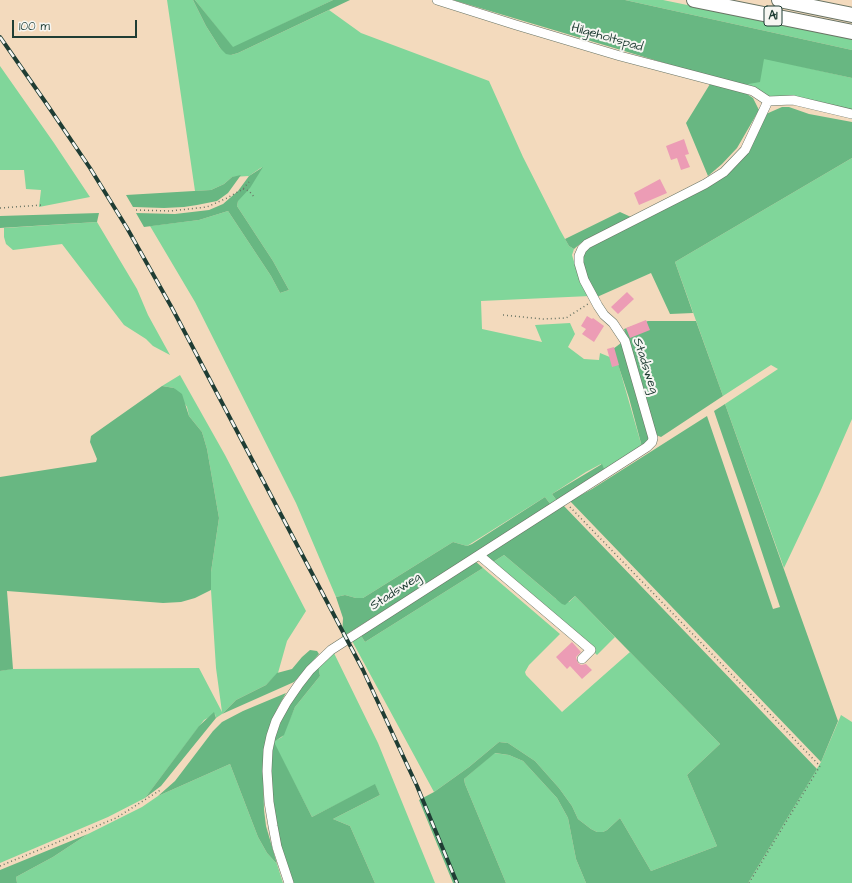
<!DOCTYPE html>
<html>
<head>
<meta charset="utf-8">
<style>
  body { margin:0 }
  #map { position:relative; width:852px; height:883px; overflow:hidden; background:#f3dabd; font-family:"Architects Daughter",sans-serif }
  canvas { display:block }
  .scale { position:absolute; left:12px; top:20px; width:125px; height:18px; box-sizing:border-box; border:2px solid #1f3d34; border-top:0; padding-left:5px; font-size:12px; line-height:14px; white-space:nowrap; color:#1f3d34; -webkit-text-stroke:3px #f6f6f2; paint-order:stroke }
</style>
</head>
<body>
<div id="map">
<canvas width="852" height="883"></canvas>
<div class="scale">100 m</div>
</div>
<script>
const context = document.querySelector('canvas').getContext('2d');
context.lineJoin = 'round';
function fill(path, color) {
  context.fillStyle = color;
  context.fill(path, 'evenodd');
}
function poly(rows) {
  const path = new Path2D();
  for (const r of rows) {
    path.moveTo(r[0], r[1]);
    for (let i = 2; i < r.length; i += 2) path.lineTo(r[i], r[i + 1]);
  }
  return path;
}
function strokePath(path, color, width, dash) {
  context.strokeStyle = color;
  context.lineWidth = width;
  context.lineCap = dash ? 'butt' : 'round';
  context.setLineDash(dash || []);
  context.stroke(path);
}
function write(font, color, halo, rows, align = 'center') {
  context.font = font + ' "Architects Daughter",sans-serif';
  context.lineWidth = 4;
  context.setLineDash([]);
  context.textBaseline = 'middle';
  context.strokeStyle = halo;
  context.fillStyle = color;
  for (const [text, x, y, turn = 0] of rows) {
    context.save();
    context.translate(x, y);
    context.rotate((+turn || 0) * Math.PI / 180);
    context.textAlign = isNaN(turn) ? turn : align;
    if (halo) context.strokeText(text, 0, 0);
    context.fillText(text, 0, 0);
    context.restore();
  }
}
fill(poly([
  [167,0,193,0,206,26,220,48,231,55,238,53,329,10,361,33,489,81,523,157,560,230,569,246,574,249,572,255,575,265,590,296,481,301,482,329,542,342,535,325,570,323,575,334,568,347,584,359,599,360,600,353,617,360,642,447,605,471,601,464,586,472,552,494,557,501,551,505,545,497,467,546,453,542,363,598,356,598,345,595,336,597,296,503,195,302,150,226,199,220,228,211,271,276,280,293,289,290,273,261,237,206,238,200,262,167,249,176,232,177,224,184,211,190,195,191],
  [195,0,333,0,233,48],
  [625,0,663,0,852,39,852,50],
  [764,58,852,78,852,111,771,99,743,85],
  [0,66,54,143,90,197,39,207,41,190,26,189,24,170,0,170],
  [852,158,852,419,820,492,784,568,725,404,778,369,771,365,723,396,675,262],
  [97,222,137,289,148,315,170,355,153,346,146,339,124,325,62,244,13,250,6,244,4,237,4,228],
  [180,375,225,455,306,611,287,641,278,673,266,685,236,700,222,714,216,718,215,714,204,720,145,798,108,817,0,863,0,671,10,669,199,668,222,712,216,668,211,590,211,572,219,518,207,449,202,432,189,416,187,407,174,388,162,386],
  [504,555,556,599,569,602,575,596,615,637,597,655,587,645,490,564],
  [483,568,560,634,529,665,525,672,526,675,562,712,630,652,720,744,687,775,717,846,651,871,620,818,607,830,603,832,597,832,591,829,578,819,572,806,559,788,535,761,508,743,499,742,469,767,434,792,351,639,360,634,365,642],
  [333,651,378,743,435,883,375,883,350,826,333,819,380,795,375,785,312,817,273,742,282,737,295,707,320,676,318,664],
  [841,715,852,722,852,883,748,883,821,762],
  [494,753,509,755,523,761,557,798,568,818,576,859,586,883,506,883,465,784,464,779],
  [230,764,258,837,267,853,277,864,283,883,17,883,16,877,53,857,88,834,142,807,158,796]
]), '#80d69a');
fill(poly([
  [193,0,195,0,233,47,333,0,350,0,238,53,231,55,226,54,220,48,206,26],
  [453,0,625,0,852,50,852,78,764,59,760,82,743,85,735,84],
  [710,84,744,92,753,98,759,110,737,148,722,164,708,176,686,123],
  [782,107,789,107,809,114,852,122,852,158,675,262,693,313,670,314,651,273,597,297,581,264,586,248,723,178,766,114],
  [263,167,250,188,238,201,237,206,273,261,289,290,280,293,271,276,228,211,199,220,144,227,136,213,175,214,209,210,223,204,238,191,249,176],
  [241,175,228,193,217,201,197,205,184,207,164,208,133,207,126,195,211,190,224,184,232,177],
  [620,212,631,217,593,236,581,243,574,249,569,246,565,239],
  [99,213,97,222,0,228,0,216],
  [648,321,696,321,723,396,661,437,656,435,624,329],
  [621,343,650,441,642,447,629,398,613,349],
  [162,386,174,388,182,394,189,416,202,432,207,449,219,518,211,572,211,590,195,598,181,602,163,603,7,591,13,669,0,671,0,477,96,462,97,459,90,442,91,436],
  [725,404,838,721,821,762,570,501,592,489,707,416,773,609,780,607,746,504,714,411],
  [602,464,605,471,557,501,552,494],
  [545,497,551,505,342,637,343,618,336,597,345,595,356,598,363,598,453,542,467,546,472,544],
  [563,505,817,769,748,883,586,883,576,859,568,818,557,798,523,761,509,755,495,753,464,779,465,784,506,883,453,883,419,800,434,792,469,767,499,742,508,743,535,761,559,788,572,806,578,819,591,829,597,832,603,832,607,830,620,818,651,871,717,846,687,775,720,744,575,596,565,605,562,604,504,555,490,564,482,557],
  [475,561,483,568,365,642,360,634],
  [310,650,317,651,319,654,294,682,222,714,236,700,266,685,277,673,292,669,302,657],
  [318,664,320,676,295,707,284,735,274,742,312,817,375,784,380,795,333,819,350,826,375,883,291,883,269,802,272,749,276,733,290,701],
  [286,693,277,709,270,733,263,770,264,810,266,826,277,864,267,853,258,837,230,764,158,796,175,781,213,731,222,722,243,711],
  [214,712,216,718,161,786,145,798,199,726],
  [88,834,53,857,16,877,17,883,0,883,0,870]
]), '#68b782');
fill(poly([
  [684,139,689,154,685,155,690,167,681,170,677,158,671,160,666,146],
  [660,179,667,193,639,205,634,193],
  [627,292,634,299,618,314,611,307],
  [587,316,592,319,593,318,604,326,594,342,582,334,586,329,581,326],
  [646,320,650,330,630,338,626,328],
  [614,347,619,365,612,367,607,349],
  [572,642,581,652,576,657,578,663,581,665,586,664,592,670,582,679,570,666,567,669,556,657]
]), '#ec9cb5');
const minor = poly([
  [437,0,516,25,620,56,753,91,768,101],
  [768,101,793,100,852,114],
  [479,555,591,650,582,659],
  [289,883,277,847,273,826,269,802,267,771,268,750,271,736,276,721,286,703,299,684,310,670,331,650,647,447,652,442,653,438,625,341,613,323,604,315,598,306,584,280,579,263,579,256,582,249,587,244,705,184,724,172,745,150,768,101]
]);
const highway = poly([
  [694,0,852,32],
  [779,0,852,15]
]);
strokePath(minor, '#697464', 10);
strokePath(highway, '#697464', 16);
strokePath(poly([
  [243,189,249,191,255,198],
  [0,208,42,205],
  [136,210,170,211,207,207,227,198,243,189,249,182],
  [503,315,543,319,566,318,588,304],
  [570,507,820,766,749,883],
  [0,866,116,818,162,789]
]), '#697464', 1.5, [1, 3]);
strokePath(minor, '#fff', 9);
strokePath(highway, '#fff', 14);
const rail = poly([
  [0,37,46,103,90,168,127,228,172,308,363,670,417,786,457,883]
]);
strokePath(rail, '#1f3d34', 4);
strokePath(rail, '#f6f6f2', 2.5, [8]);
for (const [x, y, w] of [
  [773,16,18]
]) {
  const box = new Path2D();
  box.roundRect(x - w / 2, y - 10, w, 20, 3);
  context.fillStyle = '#f6f6f2';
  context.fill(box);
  strokePath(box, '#1f3d34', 1);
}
write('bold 12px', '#1f3d34', null, [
  ["A1",773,16]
]);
write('13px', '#1f3d34', '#f6f6f2', [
  ["Hilgeholtspad",607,38,16],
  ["Stadsweg",645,366,72],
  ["Stadsweg",396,592,-33]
]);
</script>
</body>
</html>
